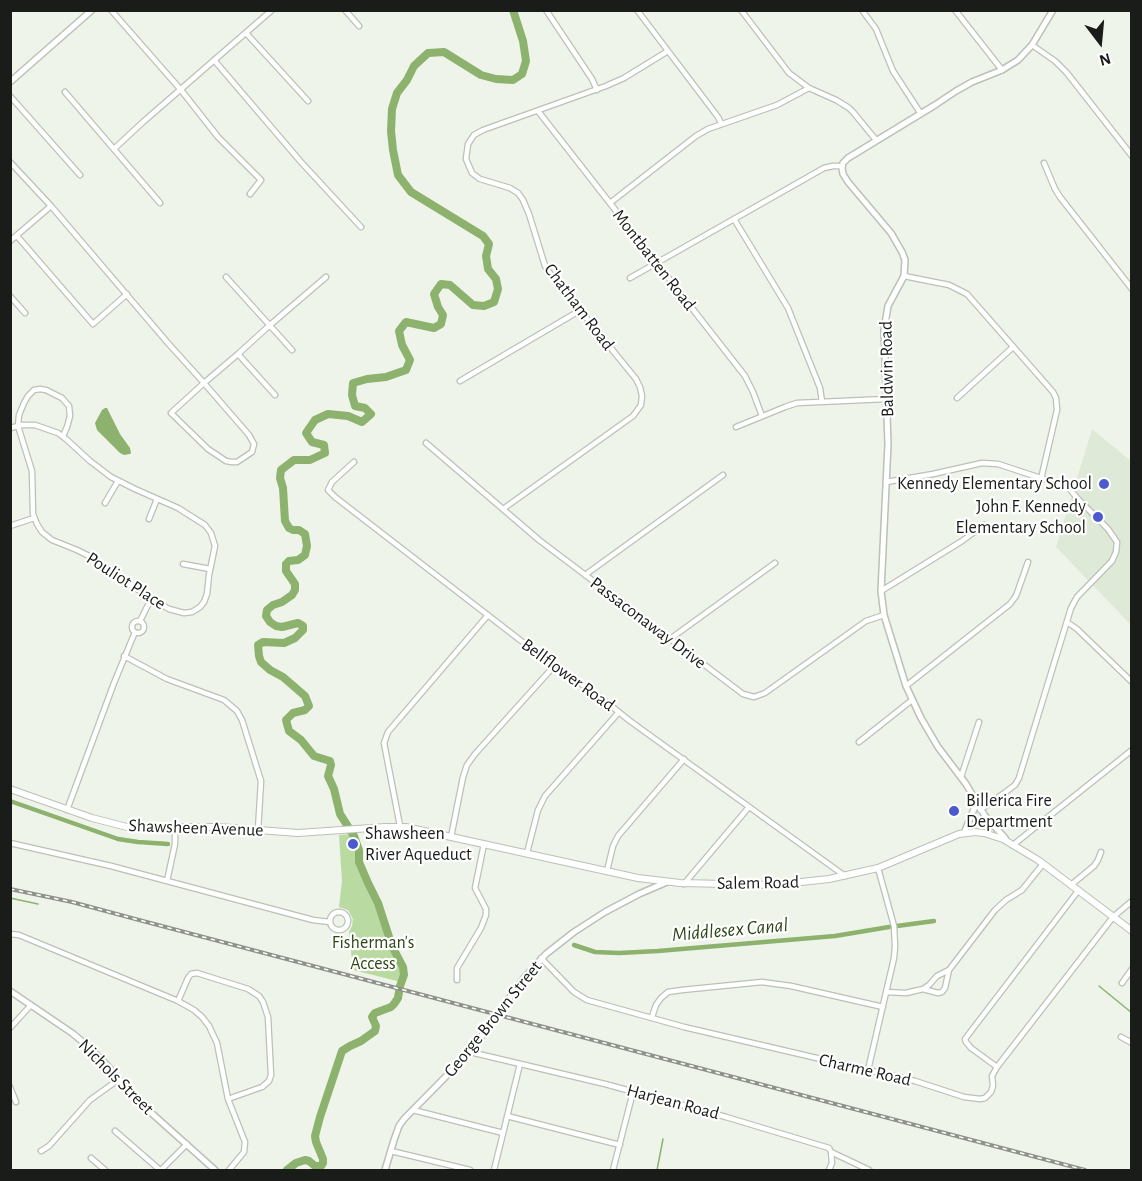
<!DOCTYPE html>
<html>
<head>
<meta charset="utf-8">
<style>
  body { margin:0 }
  #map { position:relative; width:1142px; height:1181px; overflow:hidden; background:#eef4e9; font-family:"Alegreya Sans",sans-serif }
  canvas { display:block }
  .frame { position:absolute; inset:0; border:12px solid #191c18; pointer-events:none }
  .north { position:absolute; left:1070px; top:12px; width:60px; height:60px; -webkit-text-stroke:4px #fff; paint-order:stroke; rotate:164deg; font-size:16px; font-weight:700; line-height:24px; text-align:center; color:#191c18 }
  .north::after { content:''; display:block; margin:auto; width:21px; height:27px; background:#191c18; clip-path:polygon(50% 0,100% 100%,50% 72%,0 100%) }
</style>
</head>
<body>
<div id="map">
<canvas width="1142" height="1181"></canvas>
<div class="frame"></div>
<div class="north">N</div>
</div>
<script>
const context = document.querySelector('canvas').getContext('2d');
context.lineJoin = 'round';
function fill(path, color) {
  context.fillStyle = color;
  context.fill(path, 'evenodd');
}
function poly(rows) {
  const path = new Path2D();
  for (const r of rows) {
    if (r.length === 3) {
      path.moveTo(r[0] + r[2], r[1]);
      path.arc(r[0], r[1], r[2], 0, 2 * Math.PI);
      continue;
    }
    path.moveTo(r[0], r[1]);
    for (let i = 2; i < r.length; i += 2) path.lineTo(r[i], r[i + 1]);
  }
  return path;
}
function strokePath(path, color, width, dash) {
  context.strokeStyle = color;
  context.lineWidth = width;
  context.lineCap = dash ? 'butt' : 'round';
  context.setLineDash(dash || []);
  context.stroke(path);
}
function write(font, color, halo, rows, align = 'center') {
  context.font = font + ' "Alegreya Sans",sans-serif';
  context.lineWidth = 4.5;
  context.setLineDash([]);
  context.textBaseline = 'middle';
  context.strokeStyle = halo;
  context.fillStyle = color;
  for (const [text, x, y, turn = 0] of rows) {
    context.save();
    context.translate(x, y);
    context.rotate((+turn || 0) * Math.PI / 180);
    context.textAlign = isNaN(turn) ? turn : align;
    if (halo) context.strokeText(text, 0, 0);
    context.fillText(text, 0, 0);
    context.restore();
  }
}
fill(poly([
  [1092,429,1131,461,1131,625,1056,547]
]), '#dfe9d7');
fill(poly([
  [353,834,359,850,359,862,368,883,378,903,392,946,403,967,404,975,401,982,353,970,349,932,352,926,353,919,348,910,339,907,342,881,339,835]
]), '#b9daa1');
fill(poly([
  [105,408,107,408,120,434,130,448,131,453,130,454,124,455,120,453,97,430,95,423,102,410]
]), '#8cb26e');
strokePath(poly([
  [10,898,38,904],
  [1099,986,1132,1013],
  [657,1170,663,1139]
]), '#8cb26e', 1.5);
strokePath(poly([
  [10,801,118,839,138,842,168,844],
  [897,926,934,921],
  [574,945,595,952,619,953,658,951,835,936,889,927]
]), '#8cb26e', 4.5);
strokePath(poly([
  [287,1170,296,1163,305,1160,309,1161,315,1166,321,1166,323,1163,323,1159,316,1142,315,1136,320,1117,342,1051,350,1046,361,1041,375,1031,376,1026,372,1017,375,1013,391,1007,394,1004,398,998,400,986,404,975,403,967,392,946,378,903,368,883,359,862,359,850,354,836,340,814,334,789,328,776,331,765,330,761,314,756,301,740,289,731,286,720,293,713,305,710,309,706,305,696,283,677,270,670,261,662,259,656,258,645,263,642,284,643,295,638,303,630,303,626,298,623,282,627,276,626,270,622,266,616,267,610,273,605,282,602,292,595,295,590,295,584,286,571,286,564,289,561,298,560,305,555,307,546,305,534,299,530,293,530,289,528,285,521,283,488,280,478,281,470,294,460,310,460,325,453,324,445,312,442,306,433,315,420,328,414,348,416,362,422,371,414,365,408,355,406,352,395,353,383,367,379,386,377,406,370,410,360,402,345,399,331,406,322,434,328,441,324,443,315,438,307,434,294,441,284,450,285,473,305,484,306,494,302,498,289,496,279,488,269,486,256,489,244,483,236,411,192,398,175,393,150,391,131,392,109,397,93,407,80,414,66,428,53,444,52,481,75,496,79,513,80,522,74,526,61,523,41,513,10]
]), '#8cb26e', 8);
const minor = poly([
  [111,10,181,90,218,137,261,180,250,194],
  [345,10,359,26],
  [546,10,592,79,597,90],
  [637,10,718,117,721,123],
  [741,10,789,73,809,88,836,100,849,108,853,112,876,140],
  [862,10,876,29,893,71,921,114],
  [955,10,1002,70],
  [246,33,308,101],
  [1032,45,1055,61,1067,73,1132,156],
  [214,60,301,162,361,227],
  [65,92,160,203],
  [10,96,80,175],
  [538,111,745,376,753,392,762,416],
  [115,148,143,122,272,10],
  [10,162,51,206,167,342,204,383,249,435,254,444,252,452,237,462,232,462,226,461,208,449,171,413,204,383,238,354,270,325,326,277],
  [1044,163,1055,189,1060,197,1132,289],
  [610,203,696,136,708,129,777,105,809,88],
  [734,219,788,308,820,388,822,402],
  [17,236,93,324,127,294],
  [10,241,51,206],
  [904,276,949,285,967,294,1053,392,1056,398,1057,410,1041,479],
  [226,277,292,350],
  [630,278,824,168,833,166,842,166],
  [10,296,25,313],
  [238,354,275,395],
  [460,381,579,311],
  [957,398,1013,347],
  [736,427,785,407,797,403,886,399],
  [10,428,22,425,35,425,58,433,66,439,90,461,111,477,135,489,178,508,205,525,211,533,215,546,209,575,207,594,204,602,200,607,192,612,184,613,169,609,151,599,93,558,77,550,52,540,42,532,37,524,33,514,32,471,18,426,19,415,24,403,28,396,34,390,40,389,46,390,62,398,69,406,70,416,67,427,63,436],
  [426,443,539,540,743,694,754,697,765,693,866,621,884,615],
  [354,462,332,482,328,490,335,497,520,640,605,701,630,721,845,876],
  [886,482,933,474,982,463,998,464,1068,487,1078,499,1108,529,1117,542,1116,552,1112,561,1077,597,1071,608,1019,778,1015,785,1007,791,980,810],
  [105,503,118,481],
  [503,509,633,416,641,405,642,396,640,387,636,379,549,272,545,266,529,214,523,200,518,193,510,188,480,179,472,173,466,159,468,144,474,135,483,130,606,86,624,78,668,51],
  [149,519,157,499],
  [10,526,34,518],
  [183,564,210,569],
  [585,575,723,475],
  [881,591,962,541,984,525],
  [138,627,6],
  [140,621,151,599],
  [1067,622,1077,629,1132,682],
  [670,639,775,563],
  [124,656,167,679,224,700,237,711,242,720,261,781,258,830],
  [906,686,1010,604,1016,596,1028,562],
  [859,742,912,700],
  [961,777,979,722],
  [67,810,114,683,135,632],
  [400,826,384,743,388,732,488,615],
  [451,837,463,777,467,765,475,754,555,665],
  [10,843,111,866,313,920,330,922],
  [1013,845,1132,750],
  [527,853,538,810,545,796,619,712],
  [607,871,613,846,618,836,684,759],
  [167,881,175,844,175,827],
  [684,884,749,807],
  [1071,885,1094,866,1098,860,1101,852],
  [339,921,9],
  [10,934,19,935,178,1001,194,1010,202,1017,209,1026,217,1043,228,1099,245,1142,244,1152,229,1170],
  [541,958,574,992,587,1000,684,1027,915,1081,964,1097,980,1099,985,1098,991,1092,993,1086,992,1076,997,1067,1113,917,1132,901],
  [949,970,995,910,1006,900,1022,890,1043,864],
  [949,970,945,988,942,992,938,993,923,989,929,985,937,976,949,970],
  [457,980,457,968,481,928,486,915,486,909,475,888,484,844],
  [1122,983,1132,969],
  [886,992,906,993,923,989],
  [178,1001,188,978,191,974,197,973,248,989,259,996,263,1002,268,1017,271,1075,269,1081,262,1087,228,1099],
  [652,1017,656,1005,661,998,668,992,682,990,762,982,791,986,883,1007],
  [10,1028,31,1005],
  [1121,1037,1132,1043],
  [470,1052,605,1084,726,1117,829,1148,831,1152,869,1170],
  [997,1067,971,1048,966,1042,965,1039,1078,891],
  [868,1070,894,958,895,946,894,926,878,868],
  [10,1087,16,1102],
  [413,1110,503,1133],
  [507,1116,620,1145],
  [115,1131,160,1170],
  [41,1151,49,1146,90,1100,118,1080],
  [391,1151,470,1170],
  [91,1158,105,1170],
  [161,1170,187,1144],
  [494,1170,520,1064],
  [613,1170,633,1092],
  [829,1170,832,1163,831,1152]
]);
const tertiary = poly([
  [10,82,92,10],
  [964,833,974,809,978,805],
  [1005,838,985,816,966,784,938,747,921,718,906,686,884,615,881,591,888,444,884,330,888,306,904,276,905,260,902,252,891,233,848,182,843,174,842,168,843,163,848,158,935,105,956,91,972,82,1002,70,1018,60,1032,45,1053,10],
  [10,991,72,1033,89,1047,105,1063,138,1101,215,1170],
  [499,1012,524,978,546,954,574,932,605,912,639,894,667,882],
  [385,1170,394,1140,399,1126,404,1119,470,1052,493,1021]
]);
const secondary = poly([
  [10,789,92,818,127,827,219,827,298,833,385,827,406,827,638,878,680,883,773,885,829,879,878,868,959,834,975,832,984,833,1003,839,1038,860,1132,931]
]);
strokePath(minor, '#bac1b6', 7);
strokePath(tertiary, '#bac1b6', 8);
strokePath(secondary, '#bac1b6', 8);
strokePath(minor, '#fff', 4.5);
strokePath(tertiary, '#fff', 5);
strokePath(secondary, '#fff', 6);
const rail = poly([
  [10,889,72,902,139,920,1085,1170]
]);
strokePath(rail, '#8e928a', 4);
strokePath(rail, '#fff', 1.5, [4.5]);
const tertiaryBridge = poly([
  [493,1021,499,1012]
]);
strokePath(tertiaryBridge, '#bac1b6', 8, []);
strokePath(tertiaryBridge, '#fff', 5);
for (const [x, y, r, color] of [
  [1104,484,6,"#4b5acf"],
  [1098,517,6,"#4b5acf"],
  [954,811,6,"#4b5acf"],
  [353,844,6,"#4b5acf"]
]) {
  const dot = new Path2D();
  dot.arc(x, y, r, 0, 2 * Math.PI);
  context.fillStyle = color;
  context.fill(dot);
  strokePath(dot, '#fff', 2);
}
write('18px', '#191c18', '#fff', [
  ["Montbatten Road",654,260,52],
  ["Chatham Road",579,307,53],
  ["Baldwin Road",887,369,-91],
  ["Pouliot Place",126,581,33],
  ["Passaconaway Drive",648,623,37],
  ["Bellflower Road",568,675,36],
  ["Shawsheen Avenue",196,828,2],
  ["Salem Road",758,883,-1],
  ["George Brown Street",493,1019,-51],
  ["Charme Road",865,1070,13],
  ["Nichols Street",116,1077,45],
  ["Harjean Road",673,1102,15]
]);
write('18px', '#191c18', '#fff', [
  ["Kennedy Elementary School",1092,484],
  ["John F. Kennedy",1086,507],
  ["Elementary School",1086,528],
  ["Billerica Fire",966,801,"left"],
  ["Department",966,822,"left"],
  ["Shawsheen",365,834,"left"],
  ["River Aqueduct",365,855,"left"]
], 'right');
write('18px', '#2f4717', '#fff', [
  ["Fisherman's",373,943],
  ["Access",373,964]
]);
write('italic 20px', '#2c4515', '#fff', [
  ["Middlesex Canal",730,930,-5]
]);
</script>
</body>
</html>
